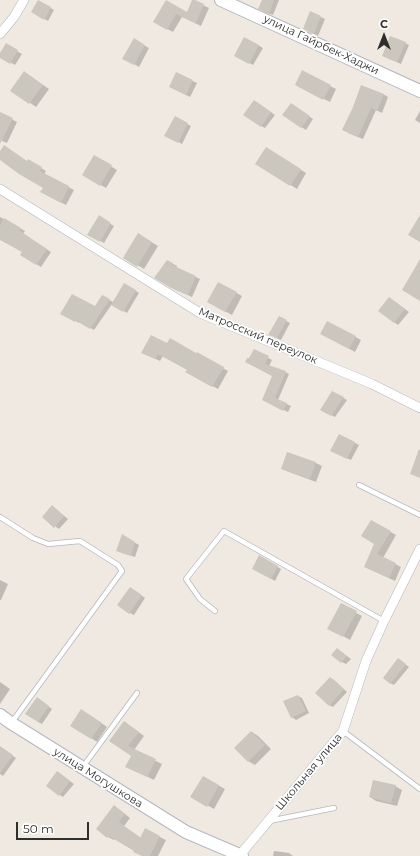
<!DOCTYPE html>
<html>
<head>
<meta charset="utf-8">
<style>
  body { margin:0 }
  #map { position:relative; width:420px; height:856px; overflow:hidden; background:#efe9e1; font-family:Montserrat,sans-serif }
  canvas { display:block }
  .north { position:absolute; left:364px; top:16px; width:40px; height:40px; -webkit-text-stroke:3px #fff; paint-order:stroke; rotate:0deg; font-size:11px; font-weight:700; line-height:16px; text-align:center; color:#2e2e2e }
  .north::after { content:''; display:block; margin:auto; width:14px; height:18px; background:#2e2e2e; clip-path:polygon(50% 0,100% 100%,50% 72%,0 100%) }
  .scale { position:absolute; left:16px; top:822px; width:73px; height:18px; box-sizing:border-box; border:2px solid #2e2e2e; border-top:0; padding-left:5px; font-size:12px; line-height:14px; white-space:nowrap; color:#2e2e2e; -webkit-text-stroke:3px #fff; paint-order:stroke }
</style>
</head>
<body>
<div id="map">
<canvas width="420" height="856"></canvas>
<div class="north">С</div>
<div class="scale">50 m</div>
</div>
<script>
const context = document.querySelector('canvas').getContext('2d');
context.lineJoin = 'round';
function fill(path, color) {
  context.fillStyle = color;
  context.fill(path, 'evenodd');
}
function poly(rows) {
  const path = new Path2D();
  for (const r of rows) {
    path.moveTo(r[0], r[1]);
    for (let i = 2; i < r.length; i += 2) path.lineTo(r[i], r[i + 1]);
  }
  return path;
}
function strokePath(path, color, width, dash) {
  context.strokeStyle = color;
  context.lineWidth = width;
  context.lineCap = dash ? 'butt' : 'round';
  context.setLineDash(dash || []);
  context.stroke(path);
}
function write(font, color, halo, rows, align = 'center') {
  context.font = font + ' Montserrat,sans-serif';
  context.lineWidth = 3.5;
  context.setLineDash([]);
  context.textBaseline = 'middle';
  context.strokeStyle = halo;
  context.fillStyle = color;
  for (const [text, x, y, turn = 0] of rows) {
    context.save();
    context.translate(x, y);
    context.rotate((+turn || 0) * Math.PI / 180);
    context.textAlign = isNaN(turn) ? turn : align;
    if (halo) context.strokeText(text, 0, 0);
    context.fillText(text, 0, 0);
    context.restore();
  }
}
fill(poly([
  [193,0,209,8,201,26,182,17,173,32,154,22,166,1,187,13],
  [263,0,279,0,273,15,263,11],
  [39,1,54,10,48,21,32,11],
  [321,17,325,19,318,36,308,31],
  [245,38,263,48,253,65,236,55],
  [134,40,149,48,139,67,124,58],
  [405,43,409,45,401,64,387,58],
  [6,45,22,54,15,65,0,57,0,55],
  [177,74,197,83,190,97,174,89],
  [30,76,49,89,36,107,12,90],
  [330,86,336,89,330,102,302,88],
  [383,94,388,97,382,113,376,110,363,139,348,133],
  [258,103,275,115,265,128,261,126],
  [295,107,313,119,306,130,283,115],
  [420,111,420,123,415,120],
  [0,113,17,122,7,143,0,140],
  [175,118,191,126,182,144,166,135],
  [272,152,306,173,297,189,257,164],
  [0,153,27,162,28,160,46,171,44,174,74,190,66,205,47,195,44,187,0,159],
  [94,156,117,170,106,188,83,175],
  [0,217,25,231,23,234,51,252,41,267,22,255,23,252,0,239],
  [99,217,114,226,104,243,89,234],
  [138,234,158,246,144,269,124,257],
  [167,261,177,266,176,268,200,279,192,297,176,290],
  [218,283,242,296,232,315,208,302],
  [125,284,139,293,127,313,112,304,94,330,80,322,79,323,61,313,95,308,102,296,113,302],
  [390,298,409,312,398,325,379,311],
  [286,321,290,323,281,340,274,337],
  [328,322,361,340,355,352,322,334],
  [168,345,196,354,197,353,228,371,218,389,187,372,188,369,163,356,160,361,147,355],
  [254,350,272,360,269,366,285,372,289,374,278,400,291,406,288,412,267,402,274,376,249,360],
  [332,392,347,400,335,417,325,412],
  [339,435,359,445,351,460,335,453],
  [288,453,316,463,322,466,316,482,289,472,282,469],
  [56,509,68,519,59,529,43,517],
  [371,521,396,535,383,558,401,567,395,581,365,567,376,543],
  [123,536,139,545,135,557,122,553],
  [259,556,281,569,275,581,257,571],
  [0,580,8,584,1,600,0,600],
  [134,590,145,598,134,615,130,613],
  [341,605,362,616,350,640,329,628],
  [337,649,351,659,346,664,342,662],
  [402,662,409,667,394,685,390,683],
  [330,678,334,680,347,692,333,707,329,705],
  [0,682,10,689,0,704],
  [298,696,302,698,309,713,296,720,292,717],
  [41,701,52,709,42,724,38,722],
  [88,714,107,727,97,742,91,738],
  [130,726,144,736,134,750,162,764,154,780,132,769,132,756,111,741],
  [252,732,258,736,271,749,255,765,248,761],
  [0,747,16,758,3,776,0,774],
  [58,772,74,784,63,797,60,795],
  [203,777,225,789,214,809,192,797],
  [395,786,402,790,397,806,376,801,370,797],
  [120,810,130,818,124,826,141,838,145,830,166,840,158,856,143,856,115,838,114,840,108,837],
  [274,851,289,853,293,856,273,856]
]), '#0003');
fill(poly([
  [38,0,51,7,44,20,31,12],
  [166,0,187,12,192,0,195,0,204,4,196,23,176,14,167,30,153,22],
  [262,0,274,0,269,14,258,9],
  [310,11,321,16,314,34,303,29],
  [390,36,406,42,397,62,382,56],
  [244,37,259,45,249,64,234,56],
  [134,38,145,45,134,65,122,59],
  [6,43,18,50,10,64,0,58,0,53],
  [302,70,331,85,323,100,295,85],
  [24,71,43,85,29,104,10,91],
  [176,72,193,80,186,95,169,87],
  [361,85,384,94,377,111,371,108,358,137,342,130,353,107],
  [254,100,271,112,261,127,243,115],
  [291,103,310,116,301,128,282,115],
  [0,112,13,118,0,144],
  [175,116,188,123,178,143,164,136],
  [4,145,27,161,28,159,42,167,40,171,69,186,61,203,40,192,43,188,19,174,0,160,0,151],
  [266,147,301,169,290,186,255,164],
  [94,155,112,165,100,186,82,175],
  [99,215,111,223,100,242,87,235],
  [420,215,420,242,408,235],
  [4,218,21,228,20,231,47,249,36,265,20,255,22,252,0,240,0,226],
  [138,233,152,242,137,267,123,258],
  [420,259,420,301,402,290],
  [167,260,173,263,172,265,196,276,188,295,171,288,154,278],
  [218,282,237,292,225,312,207,302],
  [124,283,136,290,123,312,111,305],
  [72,294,95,306,102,295,110,299,90,329,75,320,75,322,60,314],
  [389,297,405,309,394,323,378,311],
  [279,316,287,320,277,338,268,335],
  [327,321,356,336,349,349,320,334],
  [151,335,167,343,170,338,196,353,197,352,224,367,212,387,185,372,187,370,158,354,155,359,141,353],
  [254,349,269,356,265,364,286,371,275,398,287,403,283,411,262,400,272,376,245,362,247,358,249,358],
  [332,391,344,397,331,416,320,410],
  [339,434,355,442,347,459,330,451],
  [419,449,420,450,420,478,410,474],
  [287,452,316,462,310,479,281,469],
  [52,505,64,516,54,528,42,517],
  [371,520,391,531,377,554,396,563,389,578,364,567,374,544,361,536],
  [122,534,135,542,131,556,116,551],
  [259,555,278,566,271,579,252,569],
  [130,587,142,595,129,614,117,605],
  [341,603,357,611,343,637,327,629],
  [337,648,347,656,341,663,331,655],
  [398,658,406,664,390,684,383,678],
  [330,677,344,689,329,706,315,693],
  [298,695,306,711,291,718,283,701],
  [37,697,49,706,38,722,25,714],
  [81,709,102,723,91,739,70,726],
  [124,721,139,732,128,746,156,759,147,777,125,767,131,756,109,741],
  [251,731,265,745,248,762,234,748],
  [0,746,13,755,0,773],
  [57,771,70,781,59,796,46,786],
  [203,776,219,785,207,807,190,797],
  [373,780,396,785,391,803,369,797],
  [114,805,125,814,119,822,140,838,145,828,160,836,150,856,142,856,133,852,134,851,109,836,107,838,96,829]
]), '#cbc7bf');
const lane = poly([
  [359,485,420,515],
  [0,517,33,538,48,544,80,541,118,565,122,571,12,722],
  [215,611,200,599,186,579,224,531,384,621],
  [343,731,420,789],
  [82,768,137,693],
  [269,821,334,808]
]);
const street = poly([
  [0,34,14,17,24,0],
  [0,189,200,313,372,384,420,408],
  [240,855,343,731,366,661,384,621,420,549]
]);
const secondary = poly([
  [221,0,420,91],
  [0,715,11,723,186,832,242,856]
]);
strokePath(lane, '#b4b7c1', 6);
strokePath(street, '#b4b7c1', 10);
strokePath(secondary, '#b4b7c1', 14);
strokePath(lane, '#fff', 4.5);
strokePath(street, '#fff', 9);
strokePath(secondary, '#fff', 12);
write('11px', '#2e2e2e', '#fff', [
  ["улица Гайрбек-Хаджи",321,45,25],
  ["Матросский переулок",258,336,23],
  ["Школьная улица",309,772,-50],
  ["улица Могушкова",98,778,32]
]);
</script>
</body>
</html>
